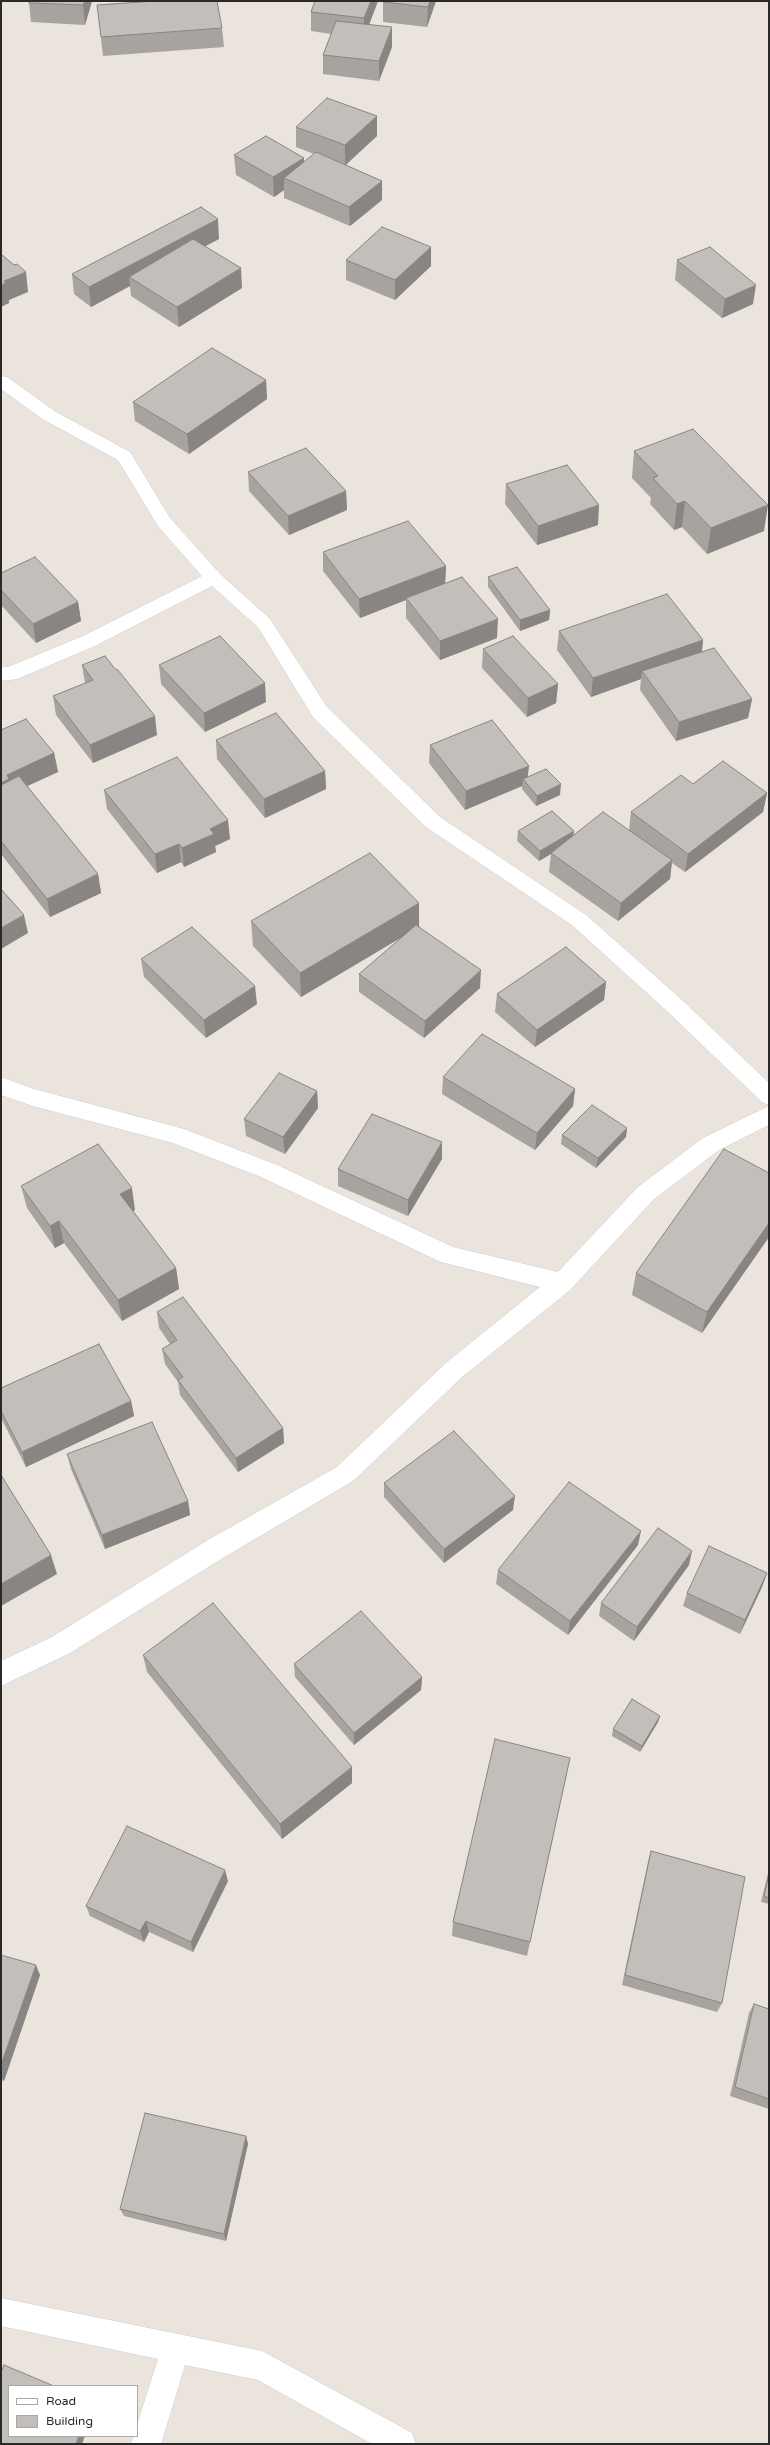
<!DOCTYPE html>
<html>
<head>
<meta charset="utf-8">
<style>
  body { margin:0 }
  #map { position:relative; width:770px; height:2445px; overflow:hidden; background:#eae4dd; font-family:"Varela Round",sans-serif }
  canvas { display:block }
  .frame { position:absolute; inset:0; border:2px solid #292929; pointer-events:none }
  .legend { position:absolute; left:8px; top:2385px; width:130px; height:52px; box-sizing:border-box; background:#fff; border:1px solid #a9a9a9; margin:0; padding:5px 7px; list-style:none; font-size:12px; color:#292929 }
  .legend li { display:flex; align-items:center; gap:8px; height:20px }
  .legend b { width:20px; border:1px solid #a9a9a9 }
</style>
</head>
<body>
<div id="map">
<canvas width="770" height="2445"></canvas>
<div class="frame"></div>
<ul class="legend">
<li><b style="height:5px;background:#fff"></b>Road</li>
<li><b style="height:11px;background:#c2beb9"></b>Building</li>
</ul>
</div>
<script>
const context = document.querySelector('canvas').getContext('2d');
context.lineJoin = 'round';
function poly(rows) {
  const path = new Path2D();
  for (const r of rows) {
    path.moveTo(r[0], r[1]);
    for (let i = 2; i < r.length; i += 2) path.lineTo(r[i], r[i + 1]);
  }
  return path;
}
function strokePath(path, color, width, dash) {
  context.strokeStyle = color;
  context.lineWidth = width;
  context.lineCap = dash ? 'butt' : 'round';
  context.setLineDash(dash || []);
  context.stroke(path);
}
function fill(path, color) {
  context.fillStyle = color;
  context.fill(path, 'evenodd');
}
const minor = poly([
  [1,376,7,377,56,412,130,452,170,518,220,574,270,619,327,707,440,817,586,915,682,1000,769,1083,769,1105,762,1102,668,1012,572,925,426,827,313,717,258,627,212,586,95,646,17,679,1,681,1,667,8,667,83,636,202,576,158,526,118,460,44,420,1,389,1,376],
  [1,1077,34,1089,184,1129,277,1165,453,1247,558,1272,638,1187,703,1138,769,1106,769,1125,719,1150,654,1199,570,1290,462,1377,353,1481,226,1556,70,1653,1,1686,1,1661,52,1637,208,1540,337,1467,446,1363,540,1287,441,1262,261,1177,173,1143,33,1106,1,1095,1,1077],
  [1,2298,262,2351,412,2433,416,2444,372,2444,258,2380,185,2365,161,2444,131,2444,134,2436,137,2436,137,2425,158,2359,1,2326,1,2298]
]);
strokePath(minor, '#cbced9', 1);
fill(minor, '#fff');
fill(poly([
  [29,1,92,1,85,25,31,22,29,3],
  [136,1,217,1,222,28,224,47,103,56,97,5,136,2],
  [378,1,369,25,392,47,379,81,323,74,323,55,331,34,311,31,311,12],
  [383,1,436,1,427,27,383,22],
  [296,127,377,136,346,165,382,181,382,200,350,226,284,198,284,190,274,197,236,175,234,155,304,158,304,162,314,154,296,147],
  [219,239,205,246,242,288,179,327,131,296,130,286,91,307,74,294,72,274],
  [346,260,431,266,395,300,346,280],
  [677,260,753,304,722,318,675,280],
  [266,380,267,399,189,454,135,421,133,402],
  [634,451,764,531,707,554,682,527,674,530,650,504,651,498,632,478],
  [248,472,346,491,347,510,289,535,249,491],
  [506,484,598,525,537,545,505,504],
  [323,552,446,566,445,583,497,638,440,660,406,618,406,600,360,618,323,571],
  [1,573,78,602,81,621,36,643,1,605],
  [488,577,550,610,549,620,520,631,488,587],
  [559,631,703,640,702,652,752,699,748,718,676,741,640,690,641,679,591,697,557,650],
  [483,649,558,684,556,703,527,717,482,668],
  [82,665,116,670,157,735,93,763,56,715,53,696,85,683],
  [159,665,266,702,205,732,161,684],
  [1,730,54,753,58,772,27,786,98,874,101,893,50,917,1,854],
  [216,740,325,771,326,789,265,818,217,759],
  [430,745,528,777,560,795,536,806,522,789,522,786,465,810,429,763],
  [693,784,767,793,763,812,685,872,672,863,670,879,618,921,549,872,551,854,539,861,517,841,518,831,573,836,629,830,631,812],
  [104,790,230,839,215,846,216,852,184,867,181,862,157,873,107,809],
  [251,921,419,926,480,988,424,1038,359,992,359,974,402,937,301,997,253,946],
  [141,959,257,1004,206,1038,144,977],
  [606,982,604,1000,535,1047,495,1012,497,994],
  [443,1077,575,1089,573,1106,535,1150,442,1094],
  [317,1091,318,1108,285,1154,246,1136,244,1119],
  [627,1128,626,1137,596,1168,561,1144,562,1135],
  [442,1159,408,1216,338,1186,338,1169],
  [769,1173,769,1237,702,1333,632,1295,636,1273],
  [21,1186,135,1210,133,1211,176,1268,179,1289,122,1321,64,1243,55,1248,27,1208],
  [157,1312,283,1428,284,1443,238,1472,180,1395,178,1382,165,1364,162,1349,170,1344,159,1328],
  [1,1388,131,1401,134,1416,26,1467,1,1418],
  [67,1454,188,1501,190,1515,105,1549,71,1469],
  [384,1483,513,1510,444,1563,384,1497],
  [638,1545,568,1635,496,1584,498,1570],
  [689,1565,634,1641,599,1616,601,1603],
  [767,1573,762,1587,740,1634,683,1606,687,1593],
  [143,1655,352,1783,282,1839,147,1672],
  [294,1664,422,1677,421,1690,354,1745,295,1677],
  [660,1716,658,1722,640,1752,612,1736,613,1729],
  [570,1758,527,1956,452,1936,453,1922],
  [651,1851,722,2003,717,2012,622,1985,648,1862],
  [769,1869,769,1904,761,1902],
  [228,1881,193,1952,149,1932,144,1942,90,1916,86,1906],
  [1,1955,40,1975,4,2081,1,2080],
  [754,2004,769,2009,769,2109,730,2096,749,2013],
  [246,2136,248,2144,226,2241,124,2216,120,2209]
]), '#a7a39f');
fill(poly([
  [85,1,92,1,85,25,83,5],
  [371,1,378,1,364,38,364,18],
  [430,1,436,1,427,27,428,7],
  [392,27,392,47,379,81,379,61],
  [377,116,377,136,345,165,345,145],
  [304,158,304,177,284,178,284,190,274,197,273,177],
  [382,181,382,200,350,226,349,207],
  [218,219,219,239,138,282,129,277,130,286,91,307,89,287],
  [431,247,431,266,395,300,395,280],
  [241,268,242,288,179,327,177,307],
  [26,272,28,292,9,300,9,303,1,307,1,285,4,281],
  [756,285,753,304,722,318,725,299],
  [266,380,267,399,189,454,187,434],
  [346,491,347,510,289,535,288,516],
  [685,501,682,527,674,530,677,504],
  [599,505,598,525,537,545,538,526],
  [768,505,764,531,707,554,711,528],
  [446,566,445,585,406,598,406,600,360,618,359,599],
  [78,602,81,621,36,643,33,624],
  [550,610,549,620,520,631,520,620],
  [498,619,497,638,440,660,440,641],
  [703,640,701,659,642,671,641,679,591,697,593,678],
  [265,683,266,702,205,732,204,713],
  [558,684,556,703,527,717,528,698],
  [752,699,748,718,676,741,679,722],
  [155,716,157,735,93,763,90,745],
  [54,753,58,772,12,793,1,803,1,783,7,775],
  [529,766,527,784,523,779,522,786,465,810,466,791],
  [325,771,326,789,265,818,264,799],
  [561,784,560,795,536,806,537,796],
  [767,793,763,812,685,872,688,854],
  [228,820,230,839,215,846,216,852,184,867,182,848,210,829],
  [574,831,573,841,539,861,540,851],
  [179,844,181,862,157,873,155,854],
  [672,860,670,879,618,921,621,903],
  [98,874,101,893,50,917,47,899],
  [419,903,419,927,301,997,300,973],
  [24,915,28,933,1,949,1,928],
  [481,970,480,988,424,1038,425,1021],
  [606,982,604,1000,535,1047,537,1030],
  [255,986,257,1004,206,1038,204,1020],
  [575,1089,573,1106,535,1150,537,1133],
  [317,1091,318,1108,285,1154,283,1137],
  [627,1128,626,1137,596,1168,598,1158],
  [442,1142,442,1159,408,1216,408,1200],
  [132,1188,135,1210,124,1217,120,1194],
  [59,1221,64,1243,55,1248,50,1226],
  [769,1223,769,1237,702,1333,707,1312],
  [176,1268,179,1289,122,1321,118,1300],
  [131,1401,134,1416,26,1467,22,1452],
  [283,1428,284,1443,238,1472,236,1458],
  [515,1496,513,1510,444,1563,444,1549],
  [188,1501,190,1515,105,1549,102,1535],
  [641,1531,638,1545,568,1635,570,1621],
  [692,1551,689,1565,634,1641,637,1627],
  [51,1555,57,1574,1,1606,1,1584],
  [767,1573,762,1587,740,1634,745,1620],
  [422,1677,421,1690,354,1745,354,1733],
  [660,1716,658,1722,640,1752,642,1746],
  [352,1767,352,1783,282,1839,280,1824],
  [225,1870,228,1881,193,1952,191,1942],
  [146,1921,149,1932,144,1942,140,1931],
  [36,1965,40,1975,4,2081,1,2076,1,2065],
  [246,2136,248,2144,226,2241,224,2234],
  [79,2436,85,2436,82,2444,76,2444]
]), '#888582');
const building = poly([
  [29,1,85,1,83,5,29,3,29,1],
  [156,1,217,1,222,28,101,37,97,5,156,1],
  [315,1,371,1,364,18,311,12,315,1],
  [383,1,430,1,428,7,383,2,383,1],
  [336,21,392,27,379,61,323,55,336,21],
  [327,98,377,116,345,145,296,127,327,98],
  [266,136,304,158,273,177,234,155,266,136],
  [316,152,382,181,349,207,284,178,316,152],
  [201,207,218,219,89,287,72,274,201,207],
  [382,227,431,247,395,280,346,260,382,227],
  [193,239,241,268,177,307,129,277,193,239],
  [710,247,756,285,725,299,677,260,710,247],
  [1,254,14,265,17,264,26,272,4,281,6,283,1,285,1,254],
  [212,348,266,380,187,434,133,402,212,348],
  [693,429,768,505,711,528,685,501,677,504,653,478,658,476,634,451,693,429],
  [306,448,346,491,288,516,248,472,306,448],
  [567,465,599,505,538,526,506,484,567,465],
  [408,521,446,566,359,599,323,552,408,521],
  [35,557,78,602,33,624,1,590,1,573,35,557],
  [517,567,550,610,520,620,488,577,517,567],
  [462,577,498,619,440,641,406,598,462,577],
  [667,594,703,640,593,678,559,631,667,594],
  [220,636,265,683,204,713,159,665,220,636],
  [513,636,558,684,528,698,483,649,513,636],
  [714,648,752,699,679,722,642,671,714,648],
  [105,656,116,670,117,669,155,716,90,745,53,696,93,680,82,665,105,656],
  [276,713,325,771,264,799,216,740,276,713],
  [26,719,54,753,7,775,9,779,1,783,1,730,26,719],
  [492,720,529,766,466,791,430,745,492,720],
  [177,757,228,820,210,829,214,834,182,848,179,844,155,854,104,790,177,757],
  [723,761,767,793,688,854,631,812,681,775,693,784,723,761],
  [546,769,561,784,537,796,523,779,546,769],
  [19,776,98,874,47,899,1,841,1,785,19,776],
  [552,811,574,831,540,851,518,831,552,811],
  [603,812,672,860,621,903,551,853,603,812],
  [370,853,419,903,300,973,251,921,370,853],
  [1,889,24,915,1,928,1,889],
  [416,925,481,970,425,1021,359,974,416,925],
  [192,927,255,986,204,1020,141,959,192,927],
  [566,947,606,982,537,1030,497,994,566,947],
  [482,1034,575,1089,537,1133,443,1077,482,1034],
  [279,1073,317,1091,283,1137,244,1119,279,1073],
  [592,1105,627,1128,598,1158,562,1135,592,1105],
  [372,1114,442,1142,408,1200,338,1169,372,1114],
  [98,1144,132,1188,120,1194,176,1268,118,1300,59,1221,50,1226,21,1186,98,1144],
  [724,1149,769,1173,769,1223,707,1312,636,1273,724,1149],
  [183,1297,283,1428,236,1458,178,1380,183,1377,162,1349,177,1340,157,1312,183,1297],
  [99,1344,131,1401,22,1452,1,1411,1,1388,99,1344],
  [152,1422,188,1501,102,1535,67,1454,152,1422],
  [454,1431,515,1496,444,1549,384,1483,454,1431],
  [1,1475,51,1555,1,1584,1,1475],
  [569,1482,641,1531,570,1621,498,1570,569,1482],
  [658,1528,692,1551,637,1627,601,1603,658,1528],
  [709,1546,767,1573,745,1620,687,1593,709,1546],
  [213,1603,352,1767,280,1824,143,1655,213,1603],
  [361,1611,422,1677,354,1733,294,1664,361,1611],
  [632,1699,660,1716,642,1746,613,1729,632,1699],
  [495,1739,570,1758,530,1942,453,1922,495,1739],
  [127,1826,225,1870,191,1942,146,1921,140,1931,86,1906,127,1826],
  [651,1851,745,1877,722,2003,625,1975,651,1851],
  [769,1874,769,1898,764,1896,769,1874],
  [1,1955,36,1965,1,2065,1,1955],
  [754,2004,769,2009,769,2099,735,2087,754,2004],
  [145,2113,246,2136,224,2234,120,2209,145,2113],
  [4,2365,54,2386,9,2386,9,2436,79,2436,76,2444,1,2444,1,2372,4,2365]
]);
fill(building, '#c2beb9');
strokePath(building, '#888582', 1);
</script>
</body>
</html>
